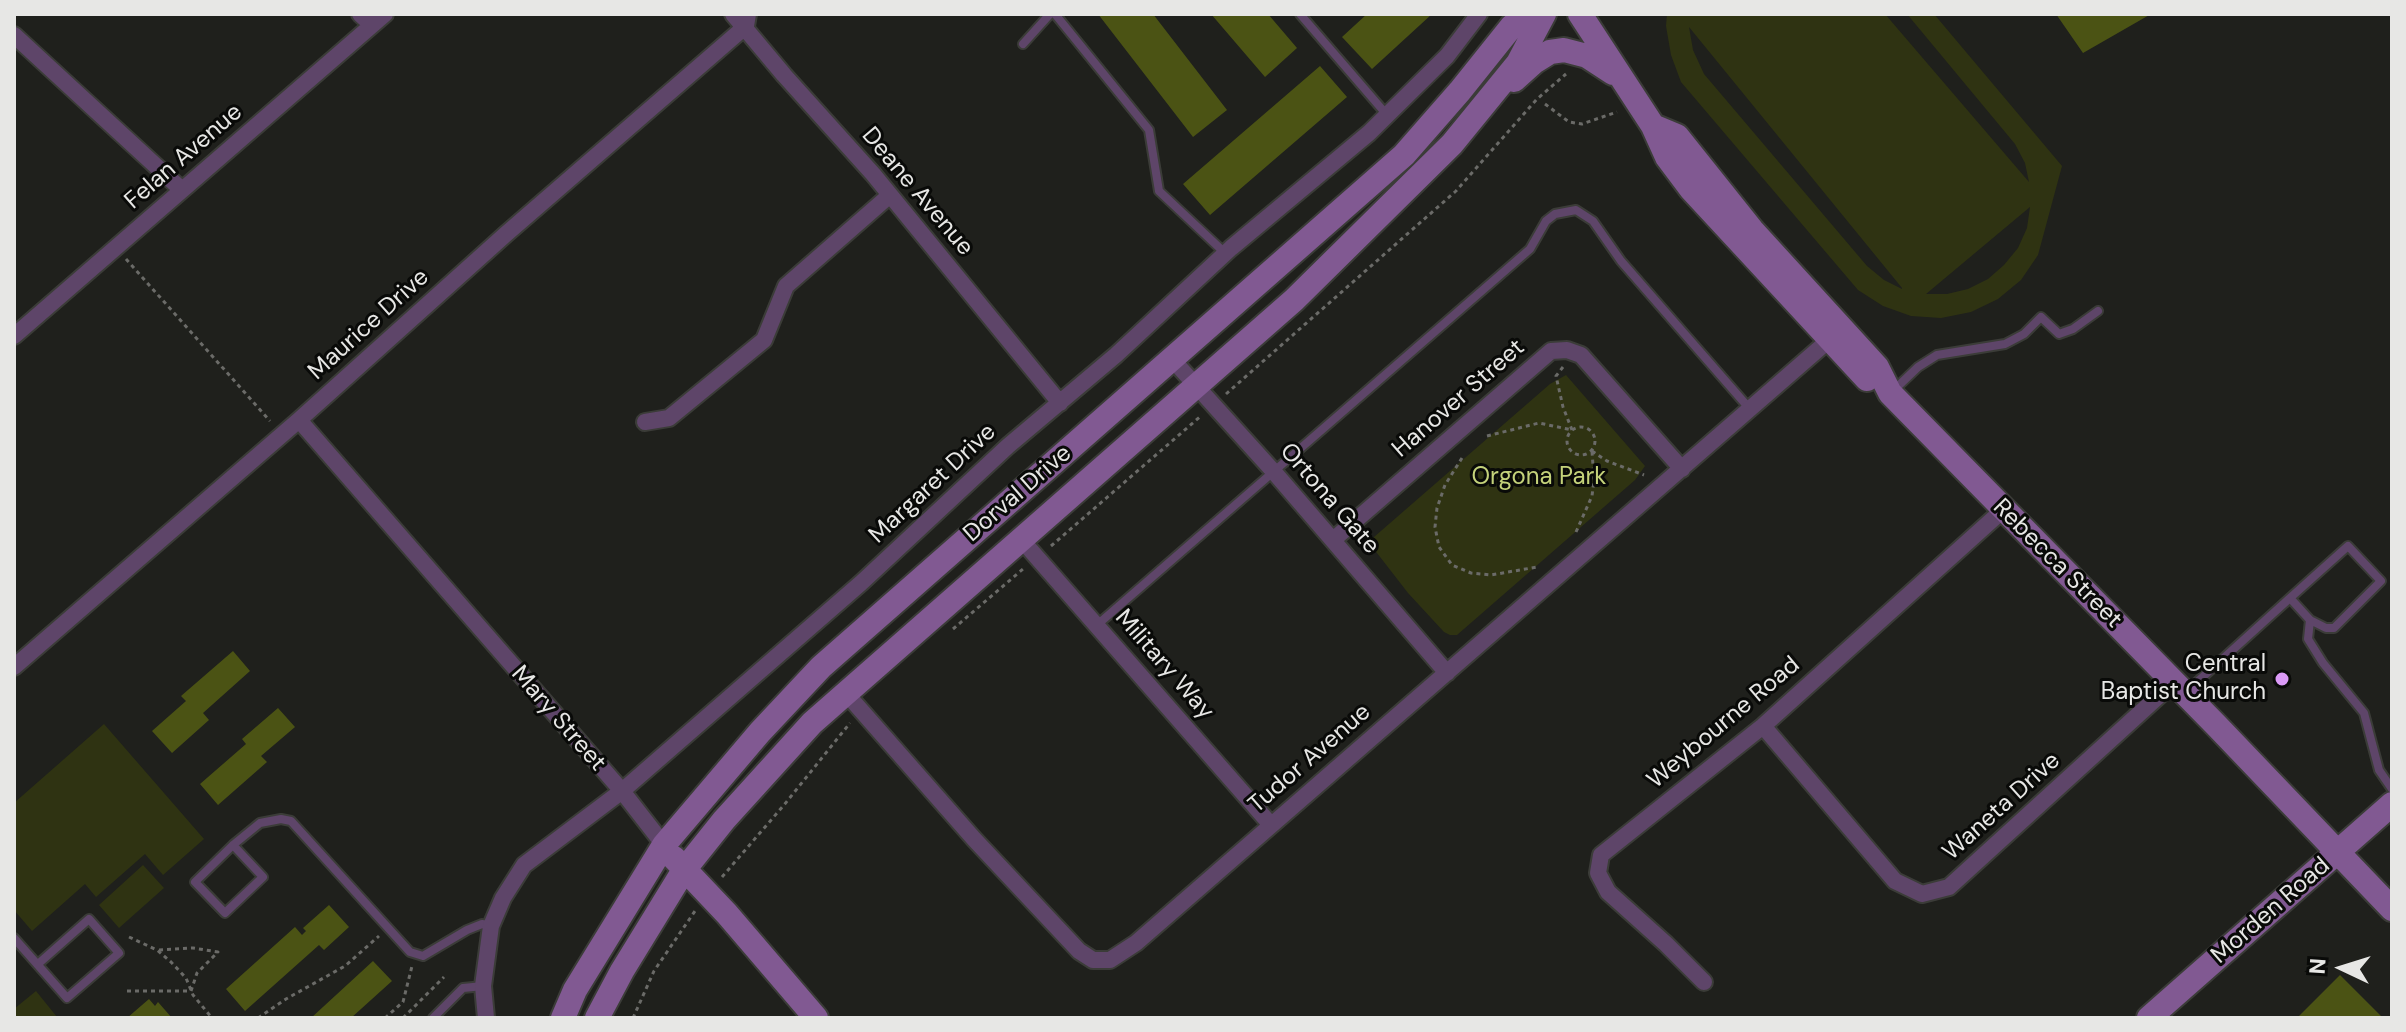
<!DOCTYPE html>
<html>
<head>
<meta charset="utf-8">
<style>
  body { margin:0 }
  #map { position:relative; width:2406px; height:1032px; overflow:hidden; background:#1f201c; font-family:"DM Sans",sans-serif }
  canvas { display:block }
  .frame { position:absolute; inset:0; border:16px solid #e7e7e5; pointer-events:none }
  .north { position:absolute; left:2302px; top:928px; width:80px; height:80px; -webkit-text-stroke:6px #090a08; paint-order:stroke; rotate:274deg; font-size:22px; font-weight:700; line-height:32px; text-align:center; color:#e7e7e5 }
  .north::after { content:''; display:block; margin:auto; width:28px; height:36px; background:#e7e7e5; clip-path:polygon(50% 0,100% 100%,50% 72%,0 100%) }
</style>
</head>
<body>
<div id="map">
<canvas width="2406" height="1032"></canvas>
<div class="frame"></div>
<div class="north">N</div>
</div>
<script>
const context = document.querySelector('canvas').getContext('2d');
context.lineJoin = 'round';
function fill(path, color) {
  context.fillStyle = color;
  context.fill(path, 'evenodd');
}
function poly(rows) {
  const path = new Path2D();
  for (const r of rows) {
    if (r.length === 3) {
      path.moveTo(r[0] + r[2], r[1]);
      path.arc(r[0], r[1], r[2], 0, 2 * Math.PI);
      continue;
    }
    path.moveTo(r[0], r[1]);
    for (let i = 2; i < r.length; i += 2) path.lineTo(r[i], r[i + 1]);
  }
  return path;
}
function strokePath(path, color, width, dash) {
  context.strokeStyle = color;
  context.lineWidth = width;
  context.lineCap = dash ? 'butt' : 'round';
  context.setLineDash(dash || []);
  context.stroke(path);
}
function write(font, color, halo, rows, align = 'center') {
  context.font = font + ' "DM Sans",sans-serif';
  context.lineWidth = 6;
  context.setLineDash([]);
  context.textBaseline = 'middle';
  context.strokeStyle = halo;
  context.fillStyle = color;
  for (const [text, x, y, turn = 0] of rows) {
    context.save();
    context.translate(x, y);
    context.rotate((+turn || 0) * Math.PI / 180);
    context.textAlign = isNaN(turn) ? turn : align;
    if (halo) context.strokeText(text, 0, 0);
    context.fillText(text, 0, 0);
    context.restore();
  }
}
fill(poly([
  [1667,14,1885,14,2029,182,2025,163,2015,144,1907,14,1934,14,2062,166,2038,255,2021,280,1998,299,1971,312,1941,318,1911,316,1883,306,1858,290,1681,82,1671,55,1666,26],
  [1689,27,1902,288,1902,289,1884,280,1867,266,1704,74,1693,50],
  [2030,207,2027,228,2018,248,2004,265,1988,279,1968,289,1947,294,1926,294],
  [1566,375,1645,466,1635,480,1457,635,1450,635,1444,632,1408,593,1370,544,1374,537,1550,384],
  [104,724,204,839,163,875,145,854,96,897,85,884,32,931,14,910,14,803],
  [143,865,164,888,119,928,99,905],
  [36,991,57,1017,14,1018,14,1009]
]), '#2f3312');
fill(poly([
  [1098,14,1153,14,1227,110,1193,137],
  [1211,14,1268,14,1297,48,1265,77],
  [1367,14,1432,14,1372,69,1342,37],
  [2056,14,2151,14,2083,53],
  [1320,66,1347,97,1210,215,1183,184],
  [233,651,250,671,203,713,209,720,172,753,152,731,186,701,181,696],
  [278,708,295,727,261,756,267,762,218,805,200,784,246,744,242,739],
  [329,905,349,927,324,950,319,945,245,1011,226,989,295,927,302,935,306,931,303,928],
  [373,961,392,981,351,1018,311,1018],
  [2340,975,2383,1018,2297,1018],
  [149,999,155,1006,158,1002,172,1018,127,1018]
]), '#4b5314');
const lane = poly([
  [1055,14,1149,130,1159,191,1225,253],
  [1300,14,1387,115],
  [1023,44,1050,14],
  [1894,390,1918,367,1937,355,2005,344,2024,334,2041,317,2059,334,2073,329,2098,311],
  [2310,620,2308,639,2323,663,2364,713,2379,770,2392,789],
  [1097,625,1530,249,1546,221,1555,214,1576,210,1593,221,1621,261,1749,408],
  [2185,693,2290,598,2310,620,2326,628,2334,628,2381,581,2348,546,2290,598],
  [233,845,263,877,225,913,195,882,233,845,260,823,281,819,291,821,410,952,423,956,467,930,482,924,491,926],
  [14,938,67,998,119,953,89,919,38,964],
  [433,1018,463,988,483,986]
]);
const street = poly([
  [360,14,372,25],
  [733,14,784,75,873,174,1060,403],
  [14,35,182,190],
  [14,336,385,14],
  [1172,359,1274,472,1447,673],
  [299,420,622,791,664,845],
  [645,422,669,418,764,340,786,286,890,195],
  [1020,538,1271,825],
  [1333,540,1551,351,1567,350,1581,355,1682,469],
  [14,667,299,420,506,234,746,26,748,14],
  [845,692,974,839,1079,951,1093,960,1110,960,1136,943,1829,340],
  [1763,726,1895,881,1922,894,1949,887,2174,682],
  [1704,982,1666,944,1608,892,1598,873,1601,855,1763,726,2003,510],
  [486,1018,483,986,491,926,503,898,524,865,622,791,861,583,1008,446,1116,355,1231,248,1369,133,1447,56,1479,14]
]);
const secondary = poly([
  [1580,14,1653,126,1667,157,1691,189,1867,379],
  [1514,80,1534,62,1550,52,1564,50,1587,56,1613,73],
  [1653,126,1677,136,1752,230,1877,367,1890,393,2216,725,2392,909],
  [674,858,727,914,816,1018],
  [563,1018,575,990,664,845,760,732,821,667,1404,155,1460,91,1512,26,1526,14],
  [597,1018,622,971,684,870,724,820,812,723,1294,300,1452,144,1518,63,1544,14],
  [2149,1018,2392,804]
]);
strokePath(lane, '#3b3c38', 12);
strokePath(street, '#3b3c38', 20);
strokePath(secondary, '#3b3c38', 28);
strokePath(poly([
  [1545,104,1569,122,1582,124,1617,112],
  [126,259,270,421],
  [1563,367,1556,376,1563,407,1572,430],
  [1226,394,1456,191,1537,99,1566,74],
  [1581,441,14],
  [1487,436,1539,423,1572,430],
  [1592,451,1607,461,1644,475],
  [1462,458,1445,485,1437,508,1435,527,1439,547,1452,565,1471,573,1491,575,1537,567],
  [1576,532,1592,496,1594,480,1592,451],
  [1051,546,1202,415],
  [953,629,1023,569],
  [722,877,784,805,850,723],
  [129,937,157,950,171,962,186,978,193,995,212,1018],
  [127,991,191,991,197,973,218,952,193,948,157,950],
  [258,1018,286,999,345,966,379,936],
  [385,1018,403,1002,412,966],
  [403,1018,444,977],
  [633,1018,654,971,695,911]
]), '#6b6b68', 3, [4, 4]);
strokePath(lane, '#5e4569', 8);
strokePath(street, '#5e4569', 16);
strokePath(secondary, '#815992', 24);
for (const [x, y, r, color] of [
  [2282,679,8,"#da9af6"]
]) {
  const dot = new Path2D();
  dot.arc(x, y, r, 0, 2 * Math.PI);
  context.fillStyle = color;
  context.fill(dot);
  strokePath(dot, '#090a08', 3);
}
write('24px', '#e7e7e5', '#090a08', [
  ["Felan Avenue",184,157,-41],
  ["Deane Avenue",917,192,50],
  ["Maurice Drive",369,325,-42],
  ["Hanover Street",1459,399,-41],
  ["Margaret Drive",933,484,-43],
  ["Dorval Drive",1018,494,-41],
  ["Ortona Gate",1329,499,49],
  ["Rebecca Street",2057,564,45],
  ["Military Way",1164,665,49],
  ["Mary Street",558,719,49],
  ["Weybourne Road",1724,723,-40],
  ["Tudor Avenue",1310,759,-41],
  ["Waneta Drive",2002,807,-42],
  ["Morden Road",2271,911,-41]
]);
write('24px', '#c4d27a', '#090a08', [
  ["Orgona Park",1539,478]
]);
write('24px', '#e7e7e5', '#090a08', [
  ["Central",2266,665],
  ["Baptist Church",2266,693]
], 'right');
</script>
</body>
</html>
